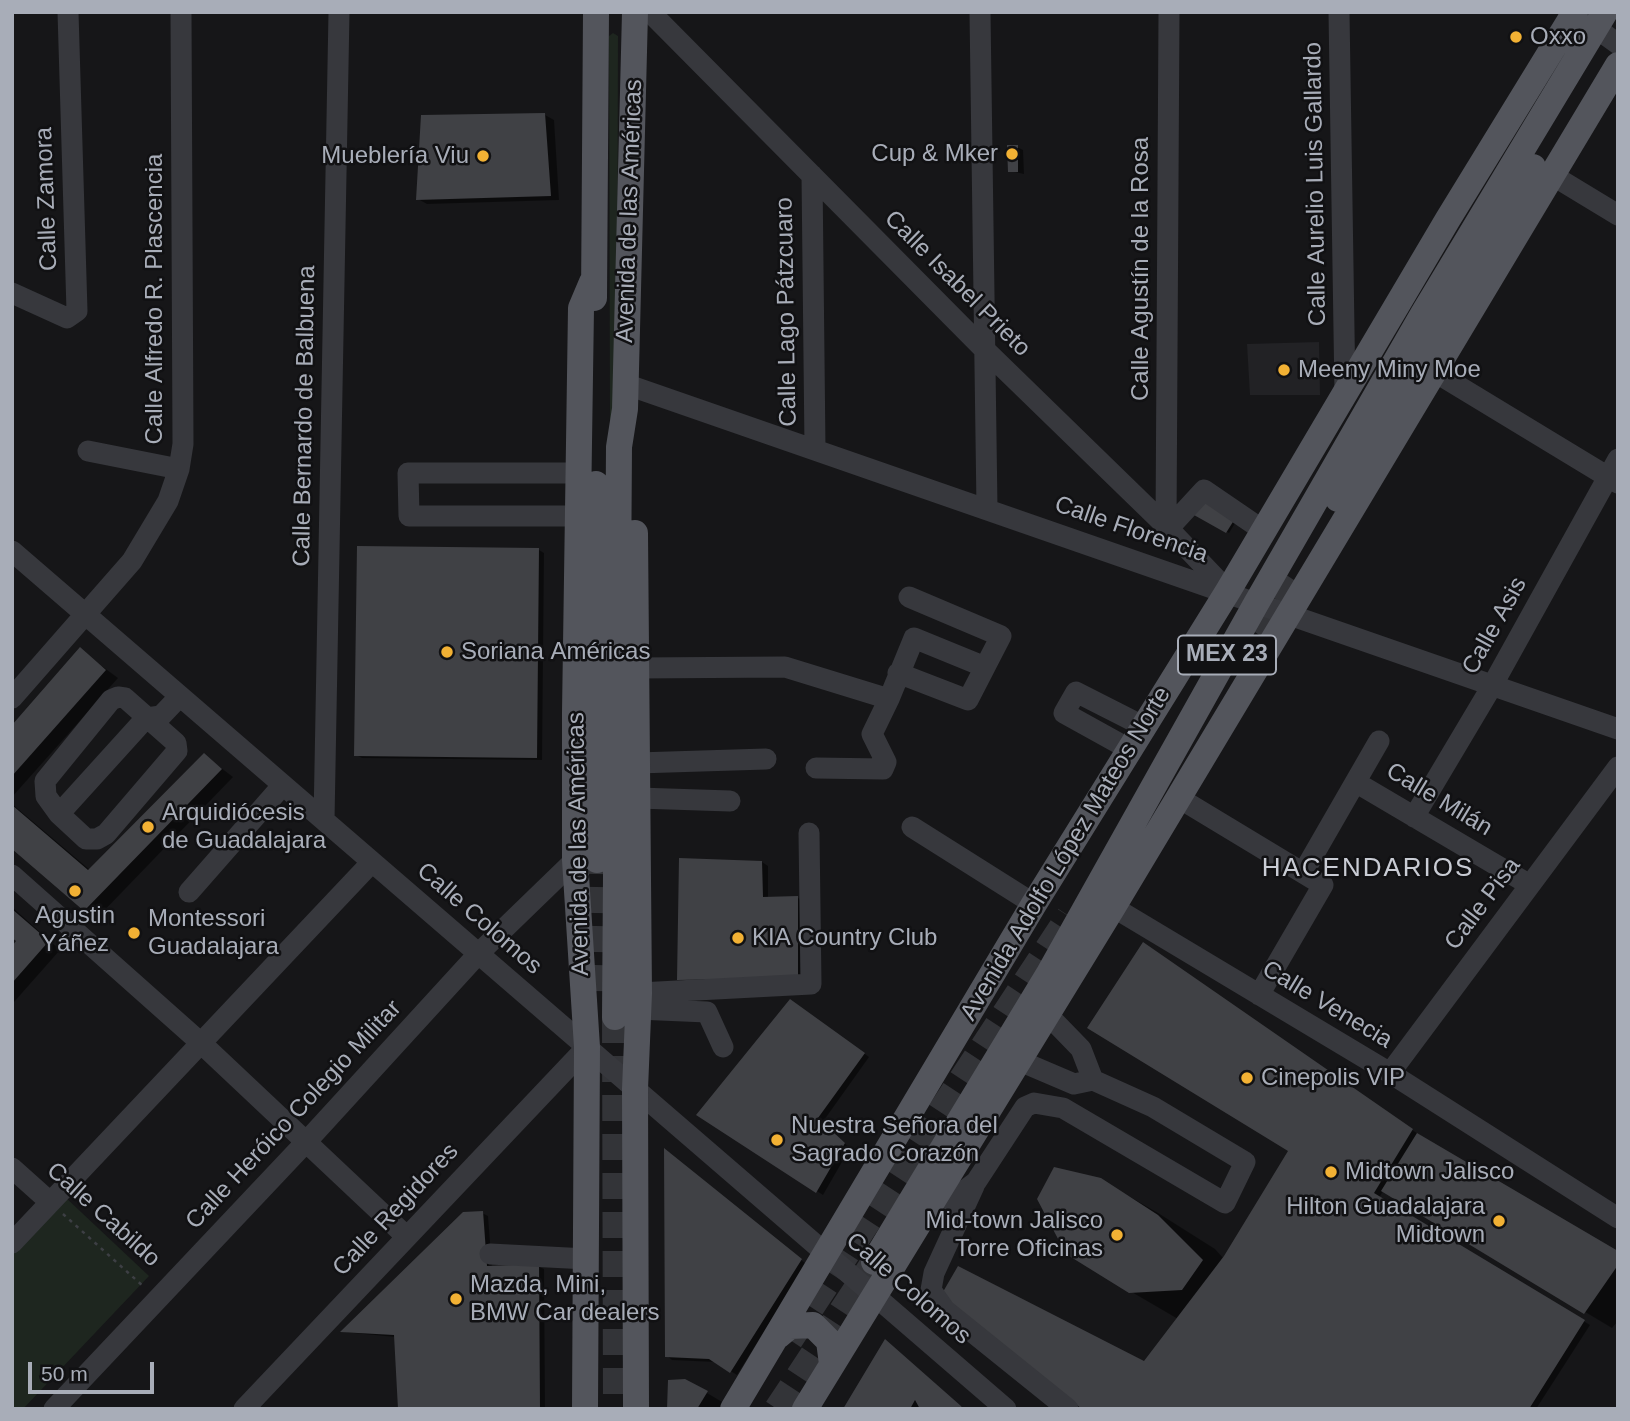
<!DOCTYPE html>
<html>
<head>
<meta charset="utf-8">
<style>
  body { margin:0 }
  #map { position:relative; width:1630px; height:1421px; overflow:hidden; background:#161618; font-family:Arial,sans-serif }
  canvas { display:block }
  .frame { position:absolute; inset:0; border:14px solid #a8adb8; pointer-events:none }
  .scale { position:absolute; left:28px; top:1362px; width:126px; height:32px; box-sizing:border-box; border:4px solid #a8adb8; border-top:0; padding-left:9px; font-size:21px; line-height:24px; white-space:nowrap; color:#a8adb8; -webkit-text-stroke:5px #111113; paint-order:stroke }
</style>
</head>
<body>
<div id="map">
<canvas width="1630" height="1421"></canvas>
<div class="frame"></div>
<div class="scale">50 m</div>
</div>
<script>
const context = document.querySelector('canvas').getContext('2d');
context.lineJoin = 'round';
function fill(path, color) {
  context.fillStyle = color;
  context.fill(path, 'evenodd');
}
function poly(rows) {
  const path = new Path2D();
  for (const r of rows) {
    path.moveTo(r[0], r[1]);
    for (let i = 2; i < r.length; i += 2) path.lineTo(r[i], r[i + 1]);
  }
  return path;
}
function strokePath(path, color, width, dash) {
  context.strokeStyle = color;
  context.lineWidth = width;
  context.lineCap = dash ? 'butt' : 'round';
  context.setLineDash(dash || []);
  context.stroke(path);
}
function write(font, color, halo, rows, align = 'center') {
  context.font = font + ' Arial,sans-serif';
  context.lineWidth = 5;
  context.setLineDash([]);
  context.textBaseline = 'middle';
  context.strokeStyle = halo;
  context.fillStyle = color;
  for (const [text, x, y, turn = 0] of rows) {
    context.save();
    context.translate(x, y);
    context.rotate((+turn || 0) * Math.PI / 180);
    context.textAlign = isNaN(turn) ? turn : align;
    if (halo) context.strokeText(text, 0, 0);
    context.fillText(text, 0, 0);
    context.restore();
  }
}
fill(poly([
  [1319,342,1320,395,1250,395,1247,344]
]), '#222225');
fill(poly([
  [613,33,618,36,617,427,610,427,609,36],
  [64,1196,149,1276,23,1409,12,1409,12,1250]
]), '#1e261f');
fill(poly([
  [545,115,554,120,559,200,427,204,418,199],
  [1017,147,1023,150,1024,174,1010,171],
  [1196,514,1237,520,1229,533],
  [539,550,544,553,542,760,362,758,356,755],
  [80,650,118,678,12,797,12,727],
  [204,755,233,777,98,917,12,847,12,804,90,870],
  [762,862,768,866,768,899,798,898,804,901,803,980,684,982,678,979],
  [12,907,60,950,14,1002,12,949,19,941,12,935],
  [1149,948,1418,1134,1618,1253,1618,1321,1612,1328,1383,1191,1379,1198,1590,1325,1536,1409,1085,1409,1145,1363,1178,1319,1130,1291,1101,1180,1158,1213,1215,1249,1224,1259,1290,1150],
  [796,1005,869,1057,822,1123,850,1148,823,1195,698,1114],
  [670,1153,806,1264,737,1375,716,1362,672,1360,667,1356],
  [482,1213,488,1216,492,1268,538,1266,544,1269,545,1409,400,1409,396,1337,343,1332],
  [891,1345,964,1409,922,1409,920,1405,917,1409,845,1409],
  [707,1393,734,1409,669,1409]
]), '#0007');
fill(poly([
  [545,113,551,196,416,200,421,115],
  [1007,145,1018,145,1018,172,1008,172],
  [1203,498,1236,517,1226,533,1194,515],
  [357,546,539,548,537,758,354,756],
  [80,647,106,670,12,776,12,725],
  [204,753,222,769,84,911,12,849,12,805,88,870],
  [679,858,762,861,763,897,798,896,798,978,677,980],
  [12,909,49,941,12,983,12,946,16,941,12,938],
  [1143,942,1413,1129,1374,1193,1585,1320,1529,1409,1082,1409,940,1297,958,1266,1144,1361,1224,1256,1288,1151,1087,1028],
  [790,999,865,1053,818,1118,845,1143,816,1193,696,1115],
  [1417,1133,1618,1251,1618,1265,1584,1314,1381,1191],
  [664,1148,802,1259,730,1373,709,1359,665,1357],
  [1054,1167,1101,1178,1158,1215,1203,1260,1182,1290,1129,1293,1066,1254,1037,1199],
  [483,1211,487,1266,539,1264,540,1409,398,1409,394,1335,340,1332,463,1212],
  [885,1339,961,1406,963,1409,920,1409,915,1400,910,1409,843,1409],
  [685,1379,708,1391,697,1409,667,1409,668,1380]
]), '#404145');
strokePath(poly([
  [1234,665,1293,576],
  [594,991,597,860],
  [615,1017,616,1409],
  [790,1340,1069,916],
  [777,1409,874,1262]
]), '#333438', 26, [26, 13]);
strokePath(poly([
  [63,1214,144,1287]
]), '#3d3f44', 2.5, [3.5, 5]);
strokePath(poly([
  [650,12,984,349,1166,526,1224,587],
  [980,12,987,508],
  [1339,12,1345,394],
  [1582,18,1618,44],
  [812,175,815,449],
  [1552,175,1618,215],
  [12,293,67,318,77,311,68,12],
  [1435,372,1618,483],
  [625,384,1618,729],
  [88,451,179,469],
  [578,516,409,516,408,473,578,473],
  [1166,526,1169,12],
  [1169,528,1204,490,1264,531],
  [12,551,1006,1409],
  [637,668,785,667,889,699,872,734,886,762,883,769,816,768],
  [898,673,968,700,985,667],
  [118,697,125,698,176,743,177,751,106,834,97,839,86,839,59,814,46,796,45,781,111,700,118,697],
  [12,698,132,561,168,501,179,469,183,444,181,12],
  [889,699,914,638,985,667,1001,636,909,597],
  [1129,749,1064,713,1076,692,1143,726],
  [637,763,766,759],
  [1357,783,1530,885],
  [638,798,730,801],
  [1179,798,1323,885,1259,995],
  [59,814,146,718,161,716,180,696],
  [1414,817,1492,686,1618,459],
  [324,820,339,12],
  [912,827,1034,904],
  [1303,873,1379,741],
  [12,875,201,1043,407,1237],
  [189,892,282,786],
  [1113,907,1390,1073,1618,1218],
  [639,993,811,984,809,833],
  [637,1009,707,1012,723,1047],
  [1048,1015,1081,1049,1093,1080],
  [1390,1073,1618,767],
  [12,1168,50,1202],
  [974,1186,934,1273,931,1290,945,1310,1068,1409],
  [923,1222,976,1182,1025,1107,1034,1103,1063,1108,1225,1203,1245,1162,1153,1107,1093,1080,1074,1084,1020,1061],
  [12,1243,372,862],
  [490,1254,587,1259],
  [54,1409,307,1141,479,953,575,860],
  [244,1409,587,1047]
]), '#37383d', 21);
strokePath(poly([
  [594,298,596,12],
  [596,484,597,860],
  [1338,499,1533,167],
  [635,533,639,993,635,1089,636,1409],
  [615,1017,619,447,625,409,635,12],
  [874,1262,1048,975,1257,602,1423,314,1605,12],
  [778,1336,790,1326,813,1325,829,1341,832,1364],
  [585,1409,587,1047,575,860,575,712,581,308,592,282],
  [733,1409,1034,904,1228,591,1448,219,1575,12],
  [805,1409,1113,907,1618,65]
]), '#53555c', 26);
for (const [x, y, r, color] of [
  [1516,37,7,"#f2b134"],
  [1012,154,7,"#f2b134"],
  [483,156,7,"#f2b134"],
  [1284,370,7,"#f2b134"],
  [447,652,7,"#f2b134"],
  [148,827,7,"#f2b134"],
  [75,891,7,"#f2b134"],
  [134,933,7,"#f2b134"],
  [738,938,7,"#f2b134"],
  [1247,1078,7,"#f2b134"],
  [777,1140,7,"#f2b134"],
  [1331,1172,7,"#f2b134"],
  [1499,1221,7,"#f2b134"],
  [1117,1235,7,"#f2b134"],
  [456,1299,7,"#f2b134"]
]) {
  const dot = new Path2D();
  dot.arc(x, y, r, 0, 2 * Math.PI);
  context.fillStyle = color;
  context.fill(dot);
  strokePath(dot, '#111113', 2.5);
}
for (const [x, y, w] of [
  [1227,655,98]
]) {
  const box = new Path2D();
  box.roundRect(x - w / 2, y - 19.5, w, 39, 5);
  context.fillStyle = '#111113';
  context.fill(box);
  strokePath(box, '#a8adb8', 2);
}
write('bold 23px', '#a8adb8', null, [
  ["MEX 23",1227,655]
]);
write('24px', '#a8adb8', '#111113', [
  ["Oxxo",1530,37],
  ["Cup & Mker",998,154,"right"],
  ["Mueblería Viu",469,156,"right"],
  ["Meeny Miny Moe",1298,370],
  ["Soriana Américas",461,652],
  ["Arquidiócesis",162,813],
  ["de Guadalajara",162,841],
  ["Agustin",75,916,"center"],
  ["Yáñez",75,944,"center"],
  ["Montessori",148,919],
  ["Guadalajara",148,947],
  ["KIA Country Club",752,938],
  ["Cinepolis VIP",1261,1078],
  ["Nuestra Señora del",791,1126],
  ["Sagrado Corazón",791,1154],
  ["Midtown Jalisco",1345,1172],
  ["Hilton Guadalajara",1485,1207,"right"],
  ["Midtown",1485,1235,"right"],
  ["Mid-town Jalisco",1103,1221,"right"],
  ["Torre Oficinas",1103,1249,"right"],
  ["Mazda, Mini,",470,1285],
  ["BMW Car dealers",470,1313]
], 'left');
write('24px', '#a8adb8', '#111113', [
  ["Calle Aurelio Luis Gallardo",1316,184,-91],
  ["Calle Zamora",47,199,-92],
  ["Avenida de las Américas",630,211,-88],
  ["Calle Agustín de la Rosa",1141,269,-90],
  ["Calle Isabel Prieto",957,284,45],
  ["Calle Alfredo R. Plascencia",155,299,-90],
  ["Calle Lago Pátzcuaro",787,312,-91],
  ["Calle Bernardo de Balbuena",305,416,-89],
  ["Calle Florencia",1131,530,19],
  ["Calle Asis",1495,626,-61],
  ["Calle Milán",1439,800,31],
  ["Avenida de las Américas",579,844,-91],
  ["Avenida Adolfo López Mateos Norte",1066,854,-59],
  ["Calle Pisa",1483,904,-53],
  ["Calle Colomos",479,919,41],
  ["Calle Venecia",1327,1005,31],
  ["Calle Heróico Colegio Militar",294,1115,-47],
  ["Calle Regidores",396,1210,-47],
  ["Calle Cabildo",103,1215,42],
  ["Calle Colomos",908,1289,41]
]);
context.letterSpacing = '2px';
write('26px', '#c9ccd4', '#111113', [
  ["HACENDARIOS",1368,869]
]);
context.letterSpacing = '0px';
</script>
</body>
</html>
